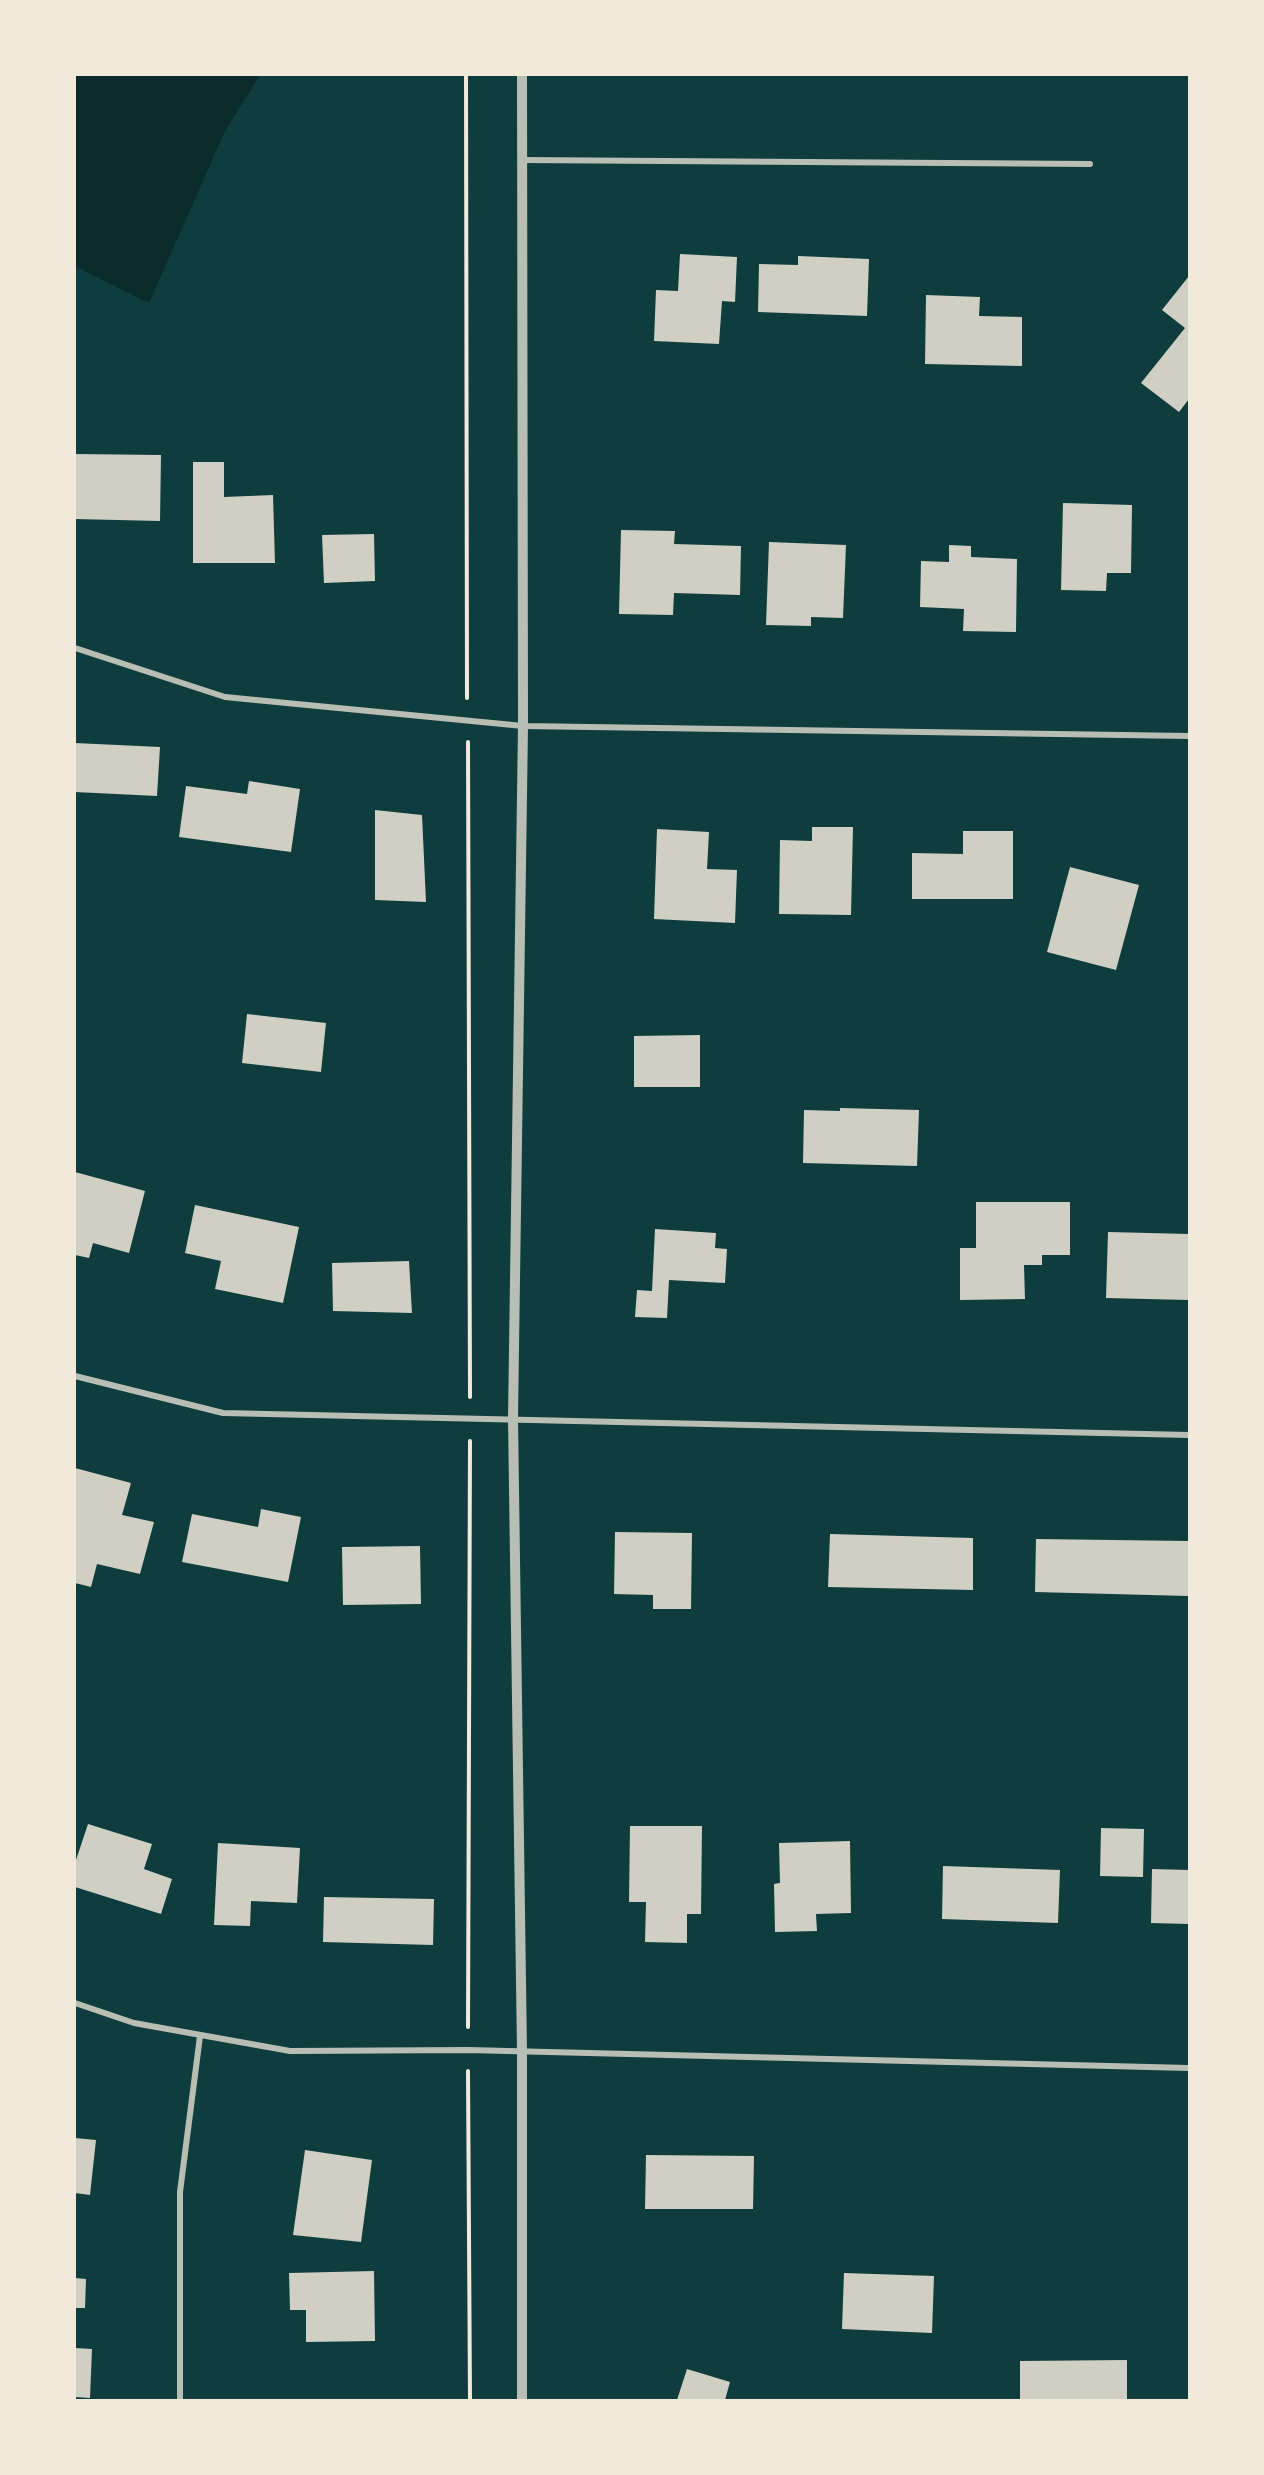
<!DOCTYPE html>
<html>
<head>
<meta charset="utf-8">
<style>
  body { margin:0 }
  #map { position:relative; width:1264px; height:2475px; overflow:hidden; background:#0f3d3e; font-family:"Public Sans",sans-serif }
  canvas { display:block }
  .frame { position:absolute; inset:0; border:76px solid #f1e9da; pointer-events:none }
</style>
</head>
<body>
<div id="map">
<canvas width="1264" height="2475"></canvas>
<div class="frame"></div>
</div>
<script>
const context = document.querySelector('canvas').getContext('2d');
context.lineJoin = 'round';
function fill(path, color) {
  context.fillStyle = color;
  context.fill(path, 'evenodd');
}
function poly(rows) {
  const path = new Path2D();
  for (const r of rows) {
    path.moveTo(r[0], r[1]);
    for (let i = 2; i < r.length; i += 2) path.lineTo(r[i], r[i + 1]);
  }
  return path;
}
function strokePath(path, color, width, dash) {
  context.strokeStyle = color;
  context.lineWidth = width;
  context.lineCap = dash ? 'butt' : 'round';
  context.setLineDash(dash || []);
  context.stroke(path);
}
fill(poly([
  [75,75,260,75,225,131,149,303,75,266]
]), '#0a2a2b');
fill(poly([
  [680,254,737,257,735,302,722,301,719,344,654,341,656,290,678,291],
  [798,256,869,259,867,316,758,312,759,264,798,265],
  [1189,276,1189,399,1179,412,1141,383,1185,328,1162,310],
  [926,295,980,297,979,316,1022,317,1022,366,925,364],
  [75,454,161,455,160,521,75,519],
  [193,462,224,462,224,497,273,495,275,563,193,563],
  [1063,503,1132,505,1131,573,1107,573,1106,591,1061,590],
  [621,530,675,531,674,544,741,546,740,595,674,593,673,615,619,614],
  [374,534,375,581,324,583,322,535],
  [769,542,846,545,843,618,811,617,811,626,766,625],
  [949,545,971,546,971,557,1017,559,1016,632,963,631,964,609,920,607,921,561,949,562],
  [75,743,160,747,157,796,75,792],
  [249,781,300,789,291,852,179,837,186,786,247,794],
  [375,810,422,815,426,902,375,900],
  [812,827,853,827,851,915,779,914,780,840,812,841],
  [657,829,709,832,707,869,737,870,735,923,654,919],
  [963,831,1013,831,1013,899,912,899,912,853,963,854],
  [1070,867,1139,885,1116,970,1047,952],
  [247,1014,326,1023,321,1072,242,1063],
  [700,1035,700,1087,634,1087,634,1036],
  [840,1108,919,1110,917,1166,803,1163,804,1110,840,1111],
  [75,1172,145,1191,129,1253,93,1243,89,1258,75,1255],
  [976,1202,1070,1202,1070,1255,1042,1255,1042,1265,1024,1265,1025,1299,960,1300,960,1248,976,1248],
  [195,1205,299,1227,283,1303,215,1289,221,1261,185,1253],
  [655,1229,716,1233,715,1248,727,1249,725,1283,669,1280,667,1318,635,1317,637,1290,652,1291],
  [1108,1232,1189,1234,1189,1300,1106,1298],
  [409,1261,412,1313,333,1311,332,1263],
  [75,1468,131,1483,122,1515,154,1522,140,1574,97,1564,91,1587,75,1583],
  [261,1509,301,1517,288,1582,182,1562,192,1514,258,1527],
  [615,1532,692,1533,691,1609,653,1609,653,1595,614,1594],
  [830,1534,973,1538,973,1590,828,1587],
  [1036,1539,1189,1541,1188,1596,1035,1592],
  [420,1546,421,1604,343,1605,342,1547],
  [88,1824,152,1844,144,1869,172,1879,161,1914,75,1887,75,1863],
  [630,1826,702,1826,701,1914,687,1914,687,1943,645,1942,646,1902,629,1902],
  [1101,1828,1144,1829,1143,1877,1100,1876],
  [850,1841,851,1913,816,1914,817,1931,775,1932,774,1884,780,1883,779,1843],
  [218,1843,300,1848,297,1903,251,1901,250,1926,214,1925],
  [943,1866,1060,1870,1058,1923,942,1919],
  [1152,1869,1189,1870,1189,1924,1151,1923],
  [324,1897,434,1899,433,1945,323,1942],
  [75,2138,96,2140,90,2195,75,2193],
  [305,2150,372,2160,361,2242,293,2235],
  [646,2155,754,2156,753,2209,645,2209],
  [374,2271,375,2341,306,2342,306,2310,290,2310,289,2273],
  [844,2273,934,2276,932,2333,842,2329],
  [75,2278,86,2279,85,2308,75,2308],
  [75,2348,92,2349,90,2398,75,2397],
  [1127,2360,1127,2400,1020,2400,1020,2361],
  [687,2369,730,2382,725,2400,677,2400]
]), '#cfcfc3');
strokePath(poly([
  [466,75,467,698],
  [468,742,470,1397],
  [468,2027,470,1441],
  [468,2071,470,2400]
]), '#f1e9da', 4);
strokePath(poly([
  [522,160,1090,164],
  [75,648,225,697,523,726,1189,736],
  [75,1376,223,1413,1189,1435],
  [75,2003,134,2023,290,2051,468,2050,1189,2068],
  [180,2400,180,2192,200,2036]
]), '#b8beb3', 6);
strokePath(poly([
  [522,75,523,726,513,1418,522,2052,522,2400]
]), '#b8beb3', 10);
</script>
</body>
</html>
